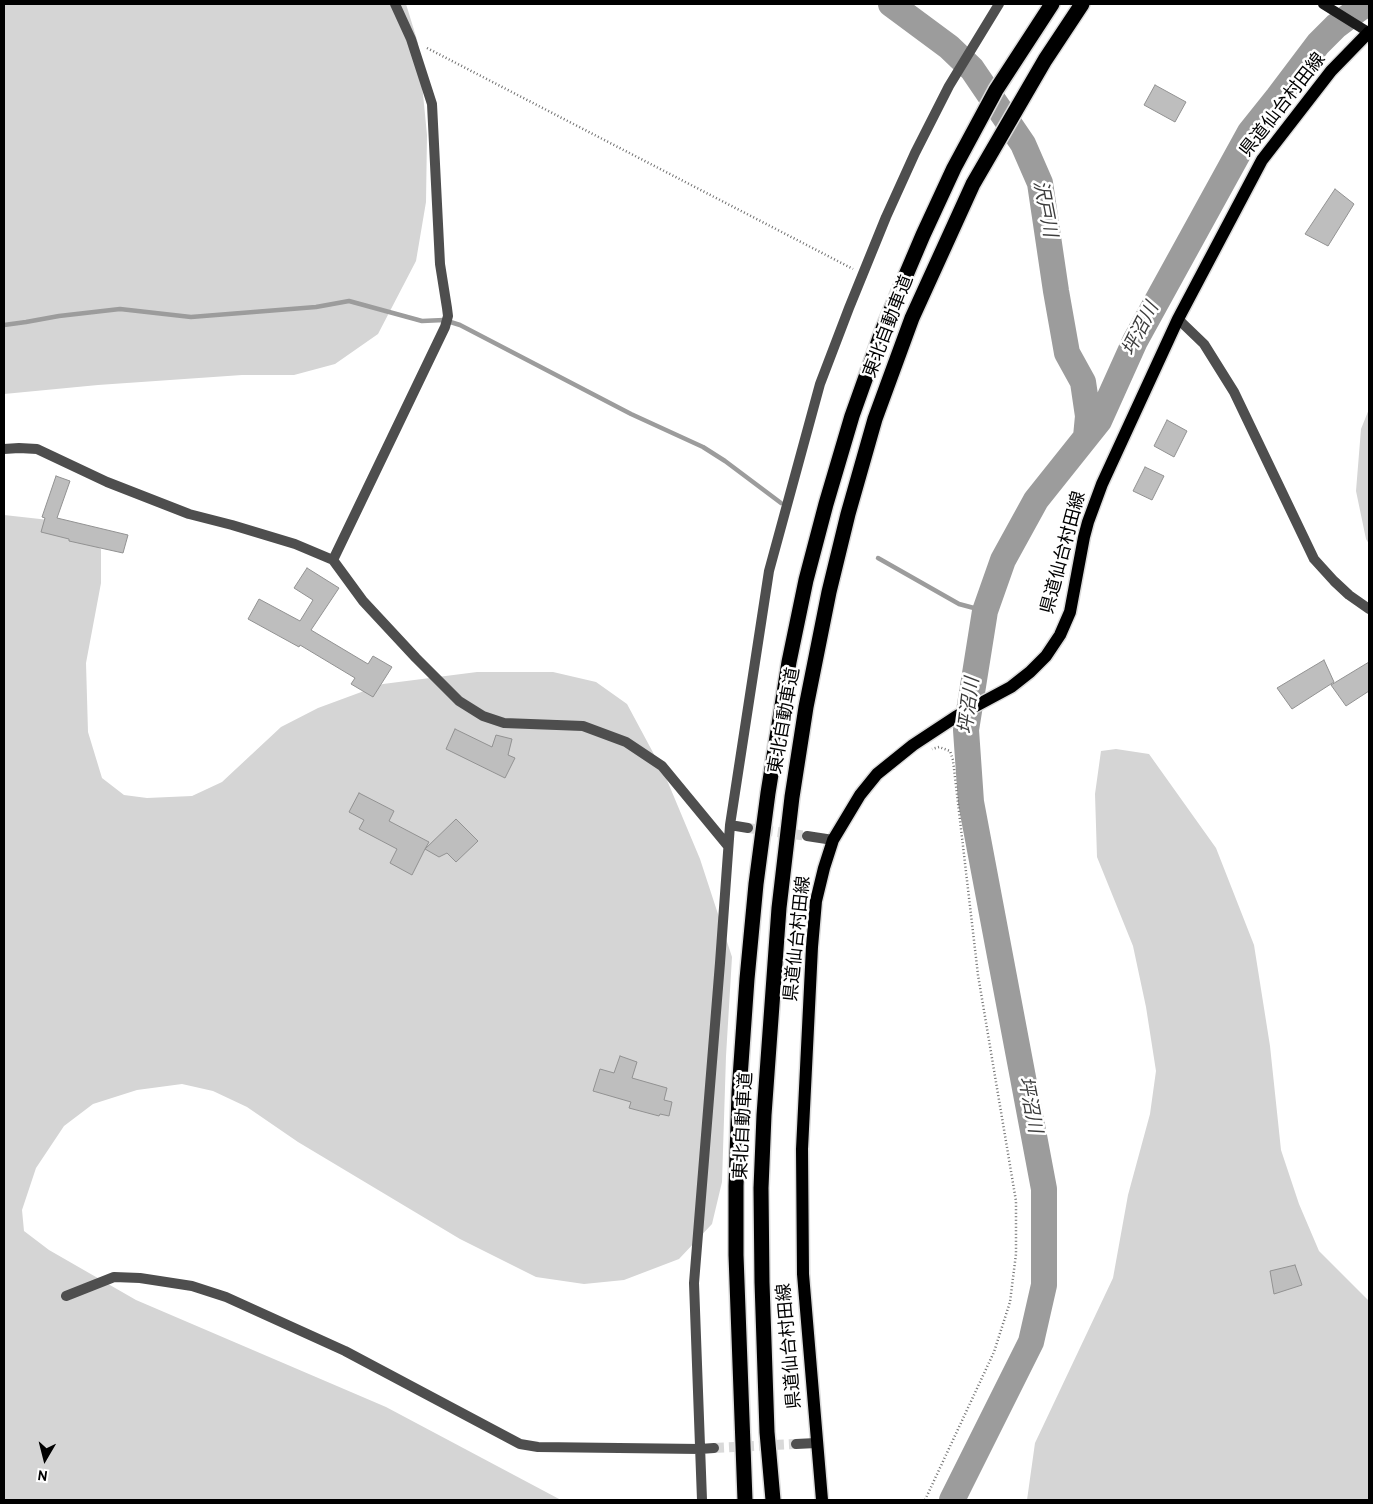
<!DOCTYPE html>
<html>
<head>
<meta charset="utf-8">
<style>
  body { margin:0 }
  #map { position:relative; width:1373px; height:1504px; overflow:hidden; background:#fff; font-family:Overpass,sans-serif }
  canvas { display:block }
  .frame { position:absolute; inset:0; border:5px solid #000; pointer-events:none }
  .north { position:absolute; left:20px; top:1434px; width:50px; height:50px; -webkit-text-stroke:4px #fff; paint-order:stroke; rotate:188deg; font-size:14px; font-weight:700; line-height:20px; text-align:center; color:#000 }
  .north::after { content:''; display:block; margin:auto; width:18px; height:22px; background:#000; clip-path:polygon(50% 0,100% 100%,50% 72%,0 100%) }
</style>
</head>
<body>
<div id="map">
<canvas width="1373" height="1504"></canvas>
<div class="frame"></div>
<div class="north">N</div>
</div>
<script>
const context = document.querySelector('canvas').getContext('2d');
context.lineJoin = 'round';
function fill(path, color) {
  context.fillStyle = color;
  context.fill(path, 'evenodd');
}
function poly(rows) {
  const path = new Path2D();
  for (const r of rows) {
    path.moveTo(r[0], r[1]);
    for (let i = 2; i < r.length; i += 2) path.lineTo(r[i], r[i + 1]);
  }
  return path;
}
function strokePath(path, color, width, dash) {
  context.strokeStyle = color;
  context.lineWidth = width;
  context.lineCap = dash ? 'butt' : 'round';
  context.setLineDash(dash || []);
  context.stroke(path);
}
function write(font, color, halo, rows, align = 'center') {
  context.font = font + ' Overpass,"Noto Sans JP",sans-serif';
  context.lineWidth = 5;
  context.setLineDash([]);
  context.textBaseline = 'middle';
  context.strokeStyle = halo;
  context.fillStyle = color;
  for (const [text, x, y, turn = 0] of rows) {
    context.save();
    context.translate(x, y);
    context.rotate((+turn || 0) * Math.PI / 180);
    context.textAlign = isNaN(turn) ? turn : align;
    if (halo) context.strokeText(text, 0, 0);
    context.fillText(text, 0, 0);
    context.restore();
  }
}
fill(poly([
  [4,4,406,4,418,43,427,135,426,202,416,261,378,334,335,364,294,375,242,375,98,385,4,394],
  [1369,409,1369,544,1366,539,1356,491,1361,429],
  [4,515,49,520,78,532,101,549,101,583,86,663,88,732,102,778,124,795,147,798,192,796,222,782,281,727,318,708,383,684,477,672,553,672,596,682,627,704,664,773,700,859,732,957,726,1056,722,1182,712,1224,679,1259,624,1280,584,1284,536,1277,460,1239,298,1142,247,1107,213,1091,182,1084,137,1090,93,1104,64,1126,36,1168,22,1210,24,1231,49,1250,136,1300,386,1407,561,1500,4,1500],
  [1116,749,1149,754,1216,848,1254,945,1270,1046,1281,1150,1299,1204,1319,1251,1369,1301,1369,1500,1027,1500,1035,1443,1113,1278,1128,1195,1150,1114,1156,1071,1146,1007,1133,946,1097,857,1095,794,1101,751]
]), '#d5d5d5');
strokePath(poly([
  [4,325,26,322,59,316,120,309,191,317,316,307,349,301,422,321,444,320,460,325,631,414,703,447,725,461,781,503],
  [878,558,959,604,985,611]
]), '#9c9c9c', 4.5);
strokePath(poly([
  [891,4,949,47,972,69,1023,144,1040,183,1056,291,1067,353,1083,382,1088,416,1086,437],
  [952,1500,1031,1342,1044,1285,1044,1189,971,802,966,730,985,611,1003,560,1036,500,1099,421,1135,341,1250,132,1278,97,1318,44,1336,26,1360,8,1368,4]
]), '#9c9c9c', 26);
const building = poly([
  [1155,85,1186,102,1175,122,1144,105,1155,85],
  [1335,189,1354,204,1328,246,1305,234,1335,189],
  [1167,420,1187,431,1174,457,1154,446,1167,420],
  [1145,467,1164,476,1152,500,1133,491,1145,467],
  [56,476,70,481,57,518,128,535,123,553,69,541,69,539,41,532,45,518,42,517,56,476],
  [307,568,339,588,311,630,368,664,373,656,392,667,373,697,351,684,355,678,300,645,299,647,248,619,259,599,300,621,313,600,294,588,307,568],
  [1324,660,1334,682,1292,709,1277,688,1324,660],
  [1369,662,1369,691,1346,706,1331,685,1369,662],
  [455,729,492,747,496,735,512,739,508,755,515,758,505,778,446,749,455,729],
  [359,793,394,811,389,821,429,842,425,849,456,819,478,841,456,862,447,853,439,857,425,849,412,875,390,863,397,849,359,829,364,820,349,812,359,793],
  [620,1056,637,1062,632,1078,667,1088,664,1100,672,1102,669,1116,660,1114,659,1116,629,1108,631,1102,593,1091,600,1069,614,1073,620,1056],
  [1295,1265,1302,1285,1274,1294,1270,1271,1295,1265]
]);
fill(building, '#bebebe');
strokePath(building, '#929292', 1);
strokePath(poly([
  [748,828,807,836],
  [714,1448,796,1444]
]), '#d9d9d9', 10, [10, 5]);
const primary = poly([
  [822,1500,803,1274,802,1149,812,947,816,901,824,868,833,840,860,795,877,774,913,745,957,716,1011,687,1030,672,1046,656,1060,635,1070,612,1084,537,1088,522,1102,484,1178,319,1262,160,1331,71,1369,32]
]);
const motorway = poly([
  [745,1500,736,1255,736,1186,739,1092,747,979,756,884,768,793,789,662,806,580,826,504,852,416,883,329,923,235,954,168,996,90,1052,4],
  [773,1500,767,1432,762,1282,761,1188,764,1115,779,908,792,797,806,707,829,592,848,514,875,419,912,318,973,184,1045,60,1082,4]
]);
strokePath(primary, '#dbdbdb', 15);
strokePath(motorway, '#dbdbdb', 18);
strokePath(poly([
  [427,48,853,269],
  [925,1500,994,1352,1010,1302,1016,1254,1016,1201,978,975,953,760,950,751,939,747,932,749]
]), '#707070', 2.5, [1, 2.5]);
strokePath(poly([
  [1178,319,1204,344,1234,392,1314,559,1334,581,1349,595,1369,609],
  [4,449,19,448,37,449,107,482,189,514,232,525,295,544,333,560,363,601,416,658,459,701,483,716,504,723,583,726,626,742,662,766,728,846],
  [333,560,445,327,448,316,447,308,440,264,432,104,411,39,395,4],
  [730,825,748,828],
  [807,836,833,840],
  [66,1296,114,1277,140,1278,192,1286,226,1297,345,1351,520,1444,538,1447,700,1449,714,1448],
  [796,1444,816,1443],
  [702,1500,694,1283,720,963,730,825,769,571,820,384,849,308,886,217,915,153,949,86,999,4]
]), '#4e4e4e', 10);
strokePath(poly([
  [1323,4,1368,32]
]), '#1b1b1b', 10);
strokePath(primary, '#000', 12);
strokePath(motorway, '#000', 15);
write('18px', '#000', '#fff', [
  ["県道仙台村田線",1284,106,-52],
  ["東北自動車道",890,327,-69],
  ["県道仙台村田線",1065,553,-75],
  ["東北自動車道",786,721,-80],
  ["県道仙台村田線",799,939,-84],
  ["東北自動車道",745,1126,-87],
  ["県道仙台村田線",791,1346,-95]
]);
write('italic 19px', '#3d3d3d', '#fff', [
  ["沢戸川",1043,209,79],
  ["坪沼川",1142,330,-63],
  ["坪沼川",971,706,-83],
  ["坪沼川",1028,1105,79]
]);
</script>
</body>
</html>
